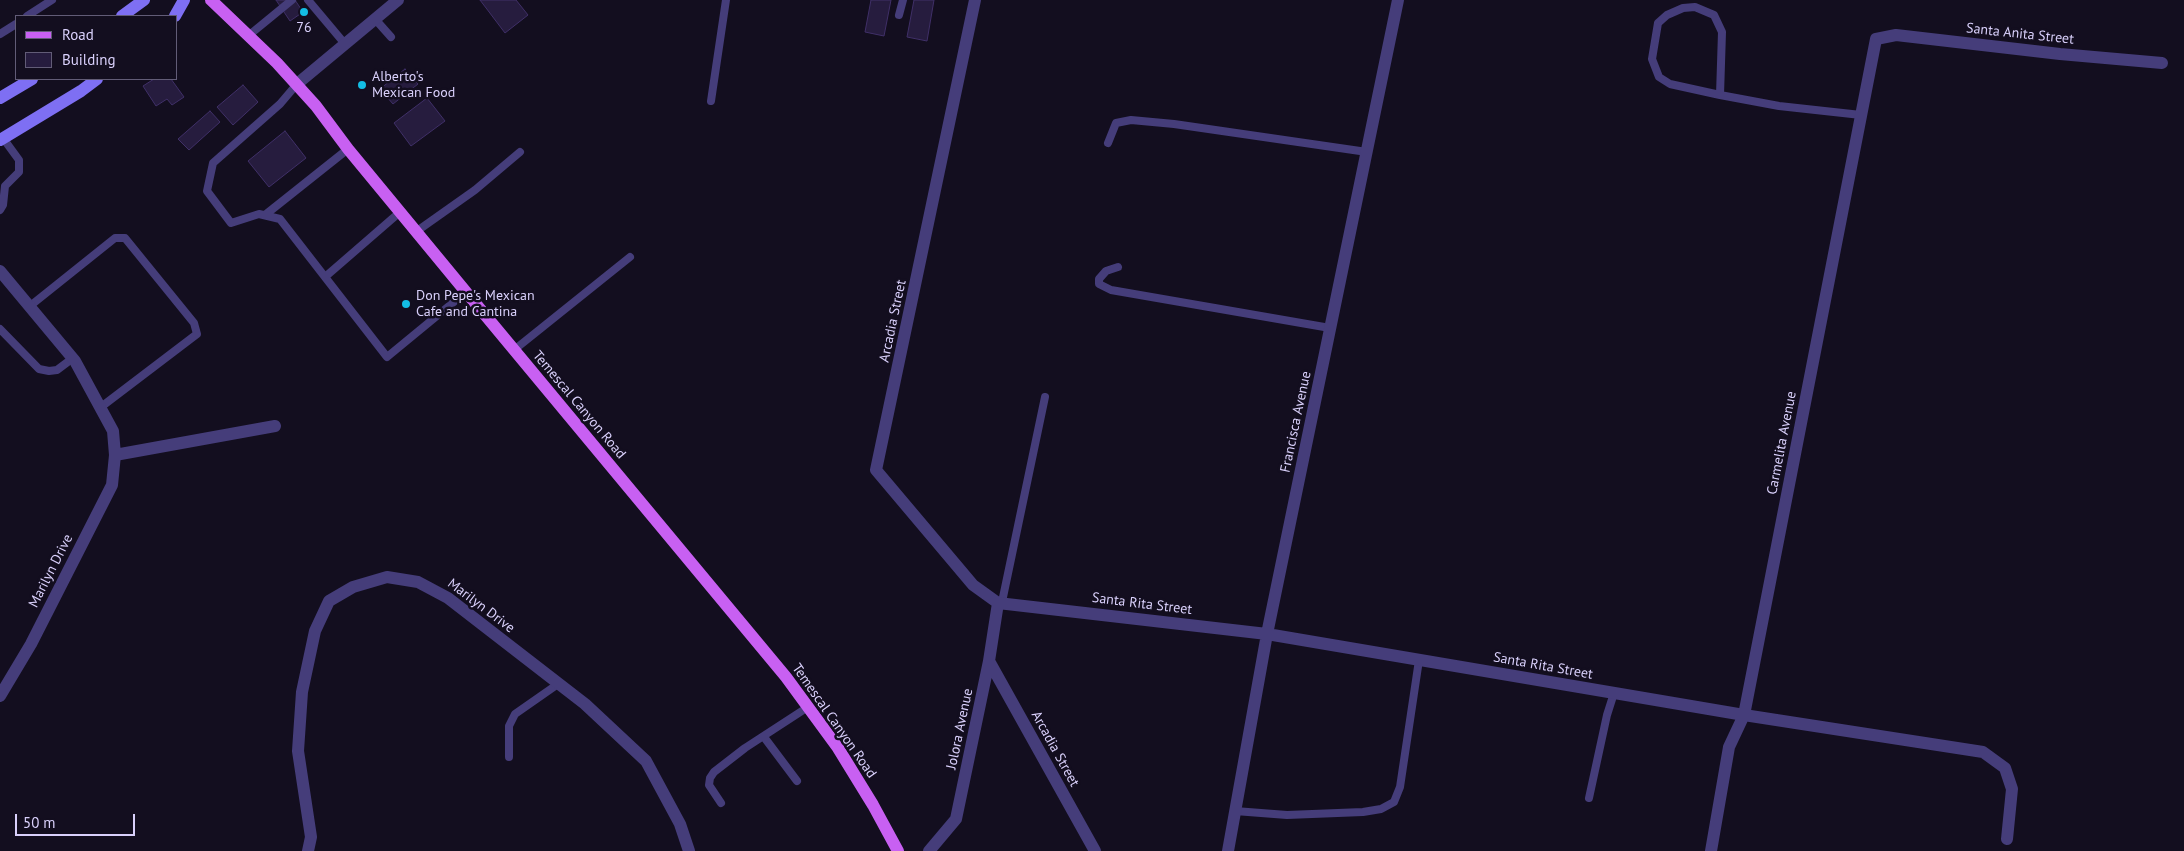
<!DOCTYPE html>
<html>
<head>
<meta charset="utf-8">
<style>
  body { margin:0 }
  #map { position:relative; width:2184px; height:851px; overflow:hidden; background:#130e1f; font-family:"PT Sans",sans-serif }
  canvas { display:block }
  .legend { position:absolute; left:15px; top:15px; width:162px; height:65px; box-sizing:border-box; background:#130e1f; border:1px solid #625c77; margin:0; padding:6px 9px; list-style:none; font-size:15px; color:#d9d0fb }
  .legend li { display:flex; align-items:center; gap:10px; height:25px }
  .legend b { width:25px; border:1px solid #625c77 }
  .scale { position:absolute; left:15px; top:814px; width:120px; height:22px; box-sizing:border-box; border:2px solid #d9d0fb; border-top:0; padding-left:6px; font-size:15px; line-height:18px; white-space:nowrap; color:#d9d0fb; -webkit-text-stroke:4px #130e1f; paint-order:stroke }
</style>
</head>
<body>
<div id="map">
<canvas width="2184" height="851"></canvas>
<ul class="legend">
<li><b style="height:6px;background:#c860f2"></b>Road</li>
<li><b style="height:14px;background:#261c3e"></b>Building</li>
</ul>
<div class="scale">50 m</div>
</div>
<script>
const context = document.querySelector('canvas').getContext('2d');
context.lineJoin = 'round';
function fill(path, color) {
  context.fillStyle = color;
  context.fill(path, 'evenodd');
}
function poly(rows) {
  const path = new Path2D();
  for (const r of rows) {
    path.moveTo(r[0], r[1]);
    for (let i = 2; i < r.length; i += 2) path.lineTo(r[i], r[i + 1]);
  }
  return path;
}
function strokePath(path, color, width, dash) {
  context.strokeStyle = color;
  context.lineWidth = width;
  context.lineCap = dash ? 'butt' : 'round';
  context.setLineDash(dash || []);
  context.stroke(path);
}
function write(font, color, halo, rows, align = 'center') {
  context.font = font + ' "PT Sans",sans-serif';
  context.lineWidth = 5;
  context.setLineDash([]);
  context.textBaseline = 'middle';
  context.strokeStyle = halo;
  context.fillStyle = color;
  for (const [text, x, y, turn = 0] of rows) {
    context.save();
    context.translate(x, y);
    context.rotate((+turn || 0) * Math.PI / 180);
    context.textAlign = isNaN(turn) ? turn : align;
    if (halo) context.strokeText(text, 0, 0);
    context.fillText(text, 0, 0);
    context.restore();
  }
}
const building = poly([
  [276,0,295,0,303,12,290,21,276,0],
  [480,0,516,0,528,15,505,33,480,0],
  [871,0,891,0,884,36,865,32,871,0],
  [914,0,934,0,927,41,907,37,914,0],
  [405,69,418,84,393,104,380,89,405,69],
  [154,79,171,79,184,97,172,105,167,99,156,106,143,86,154,79],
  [243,85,258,102,233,125,217,107,243,85],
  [427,98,445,121,411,146,394,123,427,98],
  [210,111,220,122,189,150,178,139,210,111],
  [285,131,306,158,269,187,248,161,285,131]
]);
fill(building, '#261c3e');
strokePath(building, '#403068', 1);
strokePath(poly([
  [308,0,345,44],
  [899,15,903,0],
  [27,16,52,0],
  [375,19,391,37],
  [0,34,16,24],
  [248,36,292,0],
  [297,84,280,104,213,163,207,191,231,223,259,214,280,219,387,357,466,292],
  [1720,95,1722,32,1714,15,1695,7,1683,8,1667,15,1658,23,1652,59,1659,77,1670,84,1720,95,1779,106,1861,115],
  [711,101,726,0],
  [1108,143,1116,123,1131,120,1174,124,1367,152],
  [0,210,3,205,5,186,19,172,19,160,3,138],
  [265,215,348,149],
  [417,231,475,190,520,152],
  [1118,267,1106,271,1099,279,1099,284,1111,290,1330,328],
  [325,277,400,212],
  [30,306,115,238,125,238,194,323,197,334,101,407],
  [0,329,39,369,49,371,57,370,73,358],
  [514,350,630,257],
  [1002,602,1045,397],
  [764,737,797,781],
  [509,757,509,726,515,714,558,684],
  [1589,798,1607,715,1614,693],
  [721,803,709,785,710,778,714,772,745,748,808,707],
  [1235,811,1287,815,1363,812,1381,809,1394,802,1400,787,1419,660]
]), '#453d7a', 8);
strokePath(poly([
  [975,0,876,470,973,585,998,603],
  [297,84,398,0],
  [0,271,75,361,113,431,115,455,112,485,31,644,0,696],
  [115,455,275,426],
  [998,603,1267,634,1744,715,1983,752,2005,768,2012,789,2007,839],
  [989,661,1095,851],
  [308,851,311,837,298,751,302,692,315,631,329,601,353,587,387,577,418,582,448,598,585,704,646,761,680,824,689,851],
  [929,851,956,819,989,661,998,603],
  [1228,851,1267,634,1398,0],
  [1711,851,1729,747,1744,715,1876,39,1896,35,2060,54,2162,63]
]), '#453d7a', 12);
strokePath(poly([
  [122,16,144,0],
  [175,16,184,0],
  [0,98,32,79],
  [0,140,81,91,97,79]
]), '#7e6ff3', 12);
strokePath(poly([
  [211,0,277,63,316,106,348,149,466,292,786,677,838,748,873,805,898,851]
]), '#c860f2', 12);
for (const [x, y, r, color] of [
  [304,12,5,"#13bde4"],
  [362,85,5,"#13bde4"],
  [406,304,5,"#13bde4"]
]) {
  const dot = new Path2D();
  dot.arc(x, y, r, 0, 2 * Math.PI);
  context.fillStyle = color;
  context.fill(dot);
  strokePath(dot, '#130e1f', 2);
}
write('14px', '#d9d0fb', '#130e1f', [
  ["76",304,28,"center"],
  ["Alberto's",372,77],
  ["Mexican Food",372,93],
  ["Don Pepe's Mexican",416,296],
  ["Cafe and Cantina",416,312]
], 'left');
write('14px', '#d9d0fb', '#130e1f', [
  ["Santa Anita Street",2020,34,6],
  ["Arcadia Street",893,321,-78],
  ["Temescal Canyon Road",579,405,50],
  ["Francisca Avenue",1296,422,-78],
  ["Carmelita Avenue",1782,443,-79],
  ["Marilyn Drive",51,571,-63],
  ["Santa Rita Street",1142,604,7],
  ["Marilyn Drive",481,606,37],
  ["Santa Rita Street",1543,666,10],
  ["Temescal Canyon Road",834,721,55],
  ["Jolora Avenue",960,729,-78],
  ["Arcadia Street",1055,749,61]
]);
</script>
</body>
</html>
